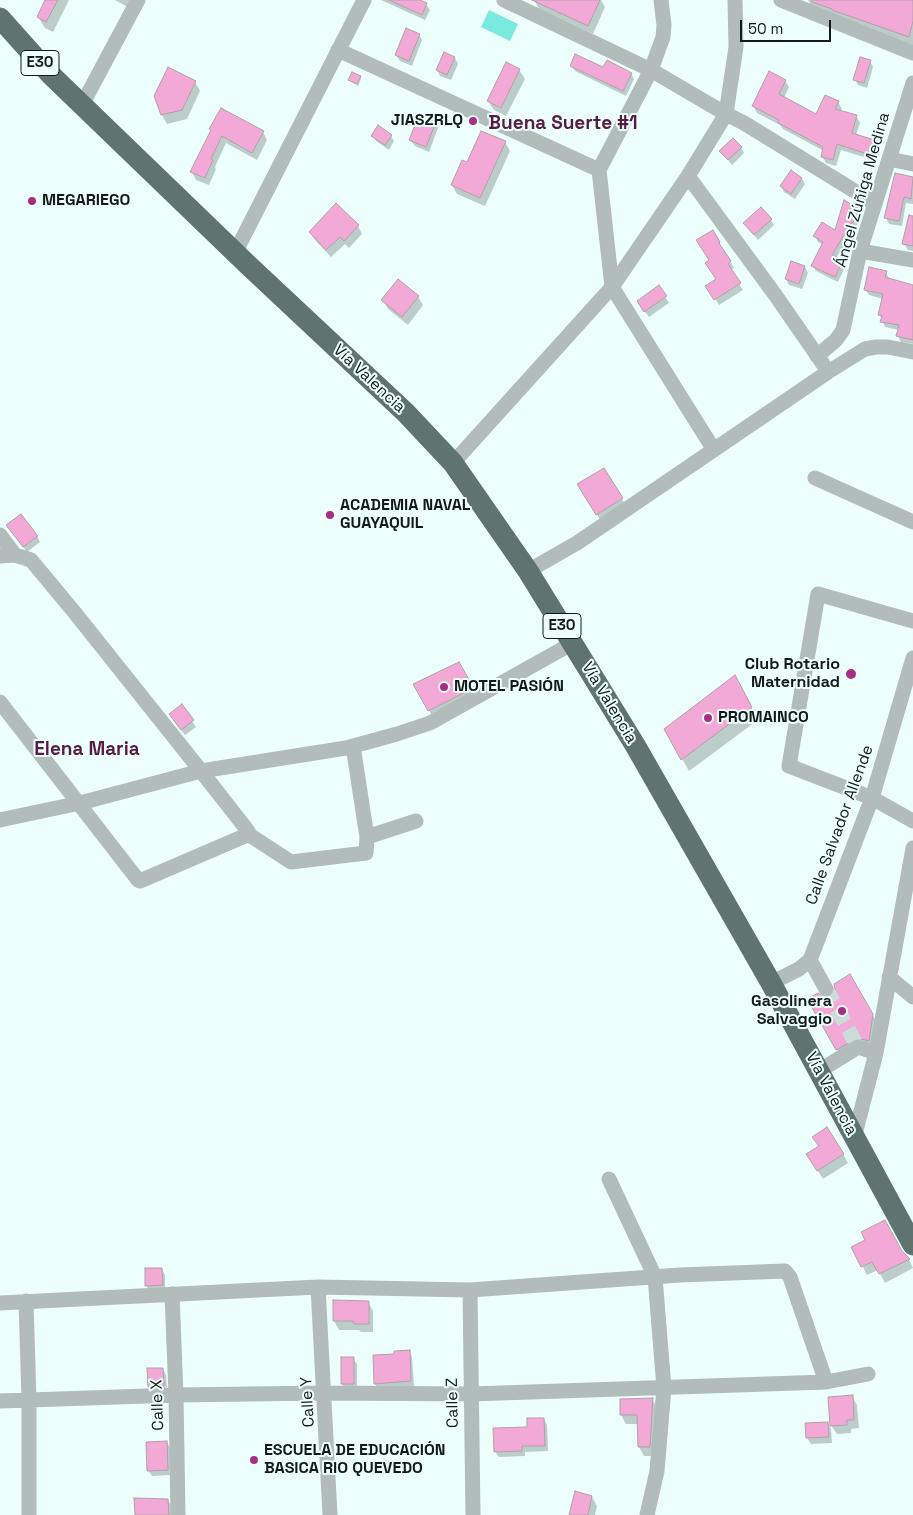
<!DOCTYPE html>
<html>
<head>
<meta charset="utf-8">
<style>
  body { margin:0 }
  #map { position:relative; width:913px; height:1515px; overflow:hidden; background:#ecfffc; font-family:"Space Grotesk",sans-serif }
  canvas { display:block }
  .scale { position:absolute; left:740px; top:20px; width:91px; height:22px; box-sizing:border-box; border:2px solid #121a19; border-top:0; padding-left:6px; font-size:15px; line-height:18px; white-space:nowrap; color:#121a19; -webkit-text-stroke:4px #ecfffc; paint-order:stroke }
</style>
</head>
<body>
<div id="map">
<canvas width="913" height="1515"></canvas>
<div class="scale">50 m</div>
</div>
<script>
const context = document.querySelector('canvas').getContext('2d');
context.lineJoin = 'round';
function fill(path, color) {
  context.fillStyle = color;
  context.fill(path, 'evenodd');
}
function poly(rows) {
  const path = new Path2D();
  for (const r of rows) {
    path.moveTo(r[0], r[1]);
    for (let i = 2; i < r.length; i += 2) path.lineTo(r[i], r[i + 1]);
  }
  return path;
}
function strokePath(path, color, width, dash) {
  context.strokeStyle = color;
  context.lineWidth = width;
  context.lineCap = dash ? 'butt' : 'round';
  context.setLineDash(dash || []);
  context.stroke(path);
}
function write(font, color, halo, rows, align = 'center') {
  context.font = font + ' "Space Grotesk",sans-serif';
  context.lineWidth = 4;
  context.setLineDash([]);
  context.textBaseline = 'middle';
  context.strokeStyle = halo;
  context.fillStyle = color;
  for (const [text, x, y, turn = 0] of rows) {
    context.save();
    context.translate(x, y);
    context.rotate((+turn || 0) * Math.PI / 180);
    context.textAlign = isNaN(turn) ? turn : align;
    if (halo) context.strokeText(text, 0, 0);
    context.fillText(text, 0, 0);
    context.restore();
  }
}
fill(poly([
  [489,10,518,24,510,41,481,27]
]), '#7ae9de');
fill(poly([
  [47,0,69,0,53,32,45,28,38,17],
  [115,0,131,0,128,7],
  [381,0,417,0,426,4,430,10,425,20],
  [534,0,601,0,605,7,593,34,539,9],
  [808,0,913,0,913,47,815,12],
  [419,35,422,40,412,66,400,61,396,55],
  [444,54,455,58,458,64,451,80,440,76,437,70],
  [870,61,873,67,867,88,858,85,855,79],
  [571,66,631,74,634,79,626,96,575,71],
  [169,69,195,82,200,91,187,119,167,124,162,115],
  [519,70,525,79,506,116,494,110,488,101],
  [360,77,361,79,358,86,349,80],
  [785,81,789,87,784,98,817,116,838,102,842,109,840,112,856,116,860,123,856,135,877,142,881,148,877,161,841,150,836,166,826,163,822,156,824,151,783,129,780,125,757,113,753,106],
  [435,123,438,128,429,152,415,146,411,141],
  [212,131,263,132,267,140,257,160,226,143,215,167,216,169,209,185,196,180,192,172],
  [373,136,391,136,394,141,389,150,376,141],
  [505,142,510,151,485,206,457,194,452,185,468,164],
  [741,147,744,153,732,165,721,151],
  [896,174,913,178,913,204,906,203,902,226,889,224,886,218],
  [802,179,805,184,795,199,784,192,781,186],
  [336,205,358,226,362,234,349,248,345,244,331,257,315,240,310,232],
  [857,209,860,215,856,228,836,258,842,261,845,267,838,282,816,271,813,266,823,245,818,242,815,236,836,232],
  [771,220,774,225,758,240,745,223],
  [913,224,913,251,908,250,904,244],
  [713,232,734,268,730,270,743,290,719,305,707,286,717,280,711,261],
  [792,263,805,267,808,273,802,289,789,285,786,279],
  [886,272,889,279,913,287,913,344,901,342,898,336,899,330,885,327,880,315,883,299,869,295,865,289],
  [659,287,669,303,649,317,641,306],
  [418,297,423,305,408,325,388,309,383,300],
  [584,493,622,499,627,507,602,523],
  [11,531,37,536,40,542,27,552],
  [459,664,478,697,434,719,415,685],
  [735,677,758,720,689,771,665,729],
  [182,706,196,727,185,735,173,720],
  [850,975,880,1028,875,1052,864,1049,844,1061,808,1000,832,998],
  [843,1154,848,1163,823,1179,813,1163],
  [853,1247,902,1252,909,1260,913,1268,885,1283,878,1270,867,1275],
  [162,1269,165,1275,165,1291,150,1291,146,1286],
  [368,1302,373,1311,373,1332,361,1332,359,1330,339,1330,334,1321],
  [409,1351,412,1357,414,1387,378,1389,375,1384,395,1355],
  [353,1359,357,1364,357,1389,345,1389,342,1383],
  [163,1369,166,1375,167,1391,153,1392,149,1386],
  [852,1396,857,1405,859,1428,851,1429,851,1433,837,1434,831,1425],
  [652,1399,657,1408,654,1456,644,1456,639,1447,638,1424,626,1424,621,1415,621,1400],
  [544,1419,547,1425,548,1451,525,1452,525,1456,499,1457,495,1451],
  [828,1423,831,1429,832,1443,811,1444,807,1438],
  [167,1442,170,1448,170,1475,152,1476,148,1470],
  [592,1497,597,1506,595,1515,570,1515],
  [168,1500,173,1509,173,1515,136,1515]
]), '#0003');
const building = poly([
  [45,0,58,0,46,22,37,17,45,0],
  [389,0,420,0,427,3,422,15,389,0],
  [532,0,600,0,588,26,532,0],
  [812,0,913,0,913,21,909,37,832,10,832,9,812,2,812,0],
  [406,28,420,34,409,61,395,55,406,28],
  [444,52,455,57,447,75,436,70,444,52],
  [575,54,603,67,607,60,632,73,623,91,570,66,575,54],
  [860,57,871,60,864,83,853,80,860,57],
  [506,62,520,69,501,108,487,101,506,62],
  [168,67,196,81,182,110,161,115,154,96,168,67],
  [769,71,786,80,779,94,816,114,825,95,839,101,835,109,857,115,852,133,878,141,873,156,837,144,833,160,821,157,823,147,778,123,779,120,752,106,769,71],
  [352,72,361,76,357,84,348,80,352,72],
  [221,108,264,131,252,153,222,136,211,159,213,160,205,178,190,172,211,130,209,129,221,108],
  [419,115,436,122,426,147,409,140,419,115],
  [378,125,392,135,385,145,371,136,378,125],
  [481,131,506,141,480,198,451,185,462,160,467,162,481,131],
  [733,138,742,147,728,160,719,151,733,138],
  [791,170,802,178,791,194,780,186,791,170],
  [895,173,913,177,911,199,904,197,899,221,884,218,895,173],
  [844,200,858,208,853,223,852,222,832,255,843,260,835,277,811,266,823,242,813,236,822,222,835,230,844,200],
  [336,203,359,225,344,241,340,237,326,250,309,232,336,203],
  [761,207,772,219,754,235,743,223,761,207],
  [909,215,913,216,913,246,902,244,909,215],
  [713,230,720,242,719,243,731,261,728,264,741,283,714,300,705,286,716,279,705,263,709,260,696,240,713,230],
  [791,261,805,266,799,284,785,279,791,261],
  [869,267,887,271,885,277,913,285,913,340,896,336,899,325,880,322,882,316,878,315,883,294,864,290,869,267],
  [398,279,419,296,402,317,381,300,398,279],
  [659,285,667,296,644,312,637,301,659,285],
  [604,468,623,498,596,515,577,484,604,468],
  [21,514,38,536,23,547,6,525,21,514],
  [459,662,474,688,428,711,413,684,459,662],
  [735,675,752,707,681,760,664,729,735,675],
  [182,704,194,720,181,730,169,714,182,704],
  [850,974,873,1014,869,1041,857,1038,836,1050,807,999,818,993,825,998,831,997,835,990,834,984,850,974],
  [827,1127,844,1154,817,1171,806,1154,819,1146,812,1137,827,1127],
  [885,1220,902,1251,910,1259,879,1274,872,1262,861,1267,851,1247,865,1240,861,1232,885,1220],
  [145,1268,162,1268,163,1285,145,1286,145,1268],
  [333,1300,369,1301,369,1324,354,1324,353,1321,333,1321,333,1300],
  [410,1350,411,1381,374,1384,373,1355,394,1354,394,1351,410,1350],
  [341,1357,354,1357,354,1384,341,1384,341,1357],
  [147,1368,163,1368,164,1386,148,1387,147,1368],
  [853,1395,854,1420,847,1420,847,1425,830,1426,828,1397,853,1395],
  [653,1398,650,1447,638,1447,637,1415,620,1415,620,1399,653,1398],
  [527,1418,544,1418,545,1446,522,1446,522,1451,494,1452,493,1428,527,1427,527,1418],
  [828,1422,829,1437,806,1438,805,1423,828,1422],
  [167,1441,168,1470,147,1471,146,1442,167,1441],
  [575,1491,592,1496,588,1515,569,1515,575,1491],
  [134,1498,168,1499,169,1515,135,1515,134,1498]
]);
fill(building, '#f3a9d6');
strokePath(building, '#b19fa9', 1);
strokePath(poly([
  [826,989,858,1047]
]), '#cbddda', 15, [15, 8]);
strokePath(poly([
  [504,0,651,70,726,114,744,123,874,203],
  [781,0,913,53],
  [338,50,599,170],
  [82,105,138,0],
  [889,159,913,164],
  [688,176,776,296,823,364],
  [860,251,913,260],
  [235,253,364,0],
  [612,287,688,176,726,114,736,47,735,0],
  [612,287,599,170,651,70,663,37,664,25,661,0],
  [817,356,836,340,843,330,860,251,913,83],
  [453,463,612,287,714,450],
  [815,478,913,522],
  [0,535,15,555],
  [0,556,15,555,31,560,75,613,201,771,248,831,247,835,140,881,138,880,0,702],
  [528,571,577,543,828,372,865,349,876,347,888,347,913,352],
  [913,621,818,594,789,766,872,798,913,821],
  [353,746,367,837],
  [0,820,80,803,201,771,346,748,397,734,430,723,573,643],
  [248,834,291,862,366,853,367,837,416,821],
  [810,960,826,989],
  [889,977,913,997],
  [771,983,799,969,810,960,872,798,913,658],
  [819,1071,858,1047,876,1053],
  [854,1138,876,1053,913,848],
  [609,1179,655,1277,664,1388,657,1471,647,1515],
  [318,1287,330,1515],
  [470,1290,473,1515],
  [172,1294,176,1395,178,1515],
  [26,1301,29,1400,29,1515],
  [0,1303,318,1287,470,1290,680,1275,785,1271,790,1277,826,1382],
  [0,1401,176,1395,325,1393,471,1394,826,1382,868,1374]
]), '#b2bcba', 15);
strokePath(poly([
  [0,18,51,75,247,264,406,413,453,463,528,571,635,745,771,983,913,1245]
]), '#5f7471', 21);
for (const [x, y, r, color] of [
  [473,121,5,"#a72e83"],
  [32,201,5,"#a72e83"],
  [330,515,5,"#a72e83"],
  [851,674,6,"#a72e83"],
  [444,687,5,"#a72e83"],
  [708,718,5,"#a72e83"],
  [842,1011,5,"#a72e83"],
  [254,1460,5,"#a72e83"]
]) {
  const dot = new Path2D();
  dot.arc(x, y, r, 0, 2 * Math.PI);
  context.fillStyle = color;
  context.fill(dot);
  strokePath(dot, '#ecfffc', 2);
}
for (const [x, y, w] of [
  [40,63,38],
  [562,626,38]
]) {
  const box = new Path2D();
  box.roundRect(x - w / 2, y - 12.5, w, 25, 4);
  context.fillStyle = '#ecfffc';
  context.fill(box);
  strokePath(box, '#121a19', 1);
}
write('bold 15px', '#121a19', null, [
  ["E30",40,63],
  ["E30",562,626]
]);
write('bold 16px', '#121a19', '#ecfffc', [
  ["JIASZRLQ",463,121,"right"],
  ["MEGARIEGO",42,201],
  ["ACADEMIA NAVAL",340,506],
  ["GUAYAQUIL",340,524],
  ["Club Rotario",840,665,"right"],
  ["Maternidad",840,683,"right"],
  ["MOTEL PASIÓN",454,687],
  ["PROMAINCO",718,718],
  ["Gasolinera",832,1002,"right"],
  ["Salvaggio",832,1020,"right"],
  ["ESCUELA DE EDUCACIÓN",264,1451],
  ["BASICA RIO QUEVEDO",264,1469]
], 'left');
write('16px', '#121a19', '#ecfffc', [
  ["Ángel Zúñiga Medina",863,190,-74],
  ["Vía Valencia",369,379,43],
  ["Vía Valencia",609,703,59],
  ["Calle Salvador Allende",840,825,-70],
  ["Vía Valencia",831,1094,62],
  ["Calle Y",308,1402,-93],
  ["Calle Z",453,1403,-91],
  ["Calle X",158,1405,-92]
]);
write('bold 19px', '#571c44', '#ecfffc', [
  ["Buena Suerte #1",563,124],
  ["Elena Maria",87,750]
]);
</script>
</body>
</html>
